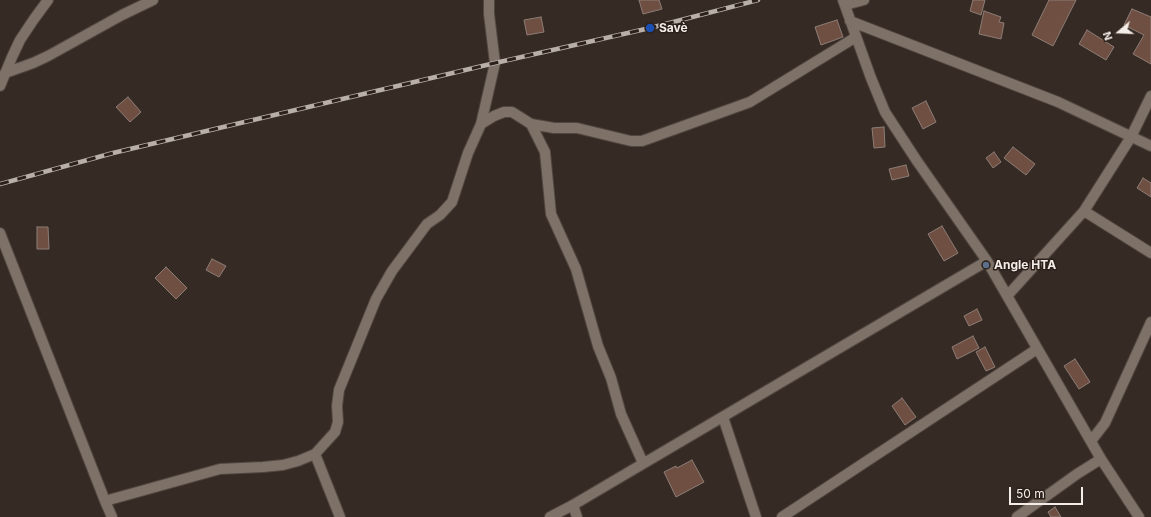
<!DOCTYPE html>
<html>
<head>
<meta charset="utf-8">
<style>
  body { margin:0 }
  #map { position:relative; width:1151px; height:517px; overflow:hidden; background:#362b24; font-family:Inter,sans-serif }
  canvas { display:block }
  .north { position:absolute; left:1099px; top:12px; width:40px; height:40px; -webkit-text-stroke:3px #2c211a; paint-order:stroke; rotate:251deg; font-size:11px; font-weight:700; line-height:16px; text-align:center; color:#f4ece7 }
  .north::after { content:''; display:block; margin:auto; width:14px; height:18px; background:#f4ece7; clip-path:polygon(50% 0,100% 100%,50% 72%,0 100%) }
  .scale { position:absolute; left:1009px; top:487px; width:74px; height:18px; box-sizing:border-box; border:2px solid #f4ece7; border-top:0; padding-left:5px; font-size:12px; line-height:14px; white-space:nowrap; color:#f4ece7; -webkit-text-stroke:3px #2c211a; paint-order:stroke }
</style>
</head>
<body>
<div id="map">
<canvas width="1151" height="517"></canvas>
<div class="north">N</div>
<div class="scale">50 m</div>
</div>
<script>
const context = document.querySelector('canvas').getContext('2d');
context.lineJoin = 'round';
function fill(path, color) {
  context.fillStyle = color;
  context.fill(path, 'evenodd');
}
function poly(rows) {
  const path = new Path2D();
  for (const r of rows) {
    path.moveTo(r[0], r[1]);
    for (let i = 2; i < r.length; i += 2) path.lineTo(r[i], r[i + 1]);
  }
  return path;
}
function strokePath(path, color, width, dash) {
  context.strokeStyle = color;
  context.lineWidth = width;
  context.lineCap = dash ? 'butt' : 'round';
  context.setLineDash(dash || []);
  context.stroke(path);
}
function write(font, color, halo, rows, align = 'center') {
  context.font = font + ' Inter,sans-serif';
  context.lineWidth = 3;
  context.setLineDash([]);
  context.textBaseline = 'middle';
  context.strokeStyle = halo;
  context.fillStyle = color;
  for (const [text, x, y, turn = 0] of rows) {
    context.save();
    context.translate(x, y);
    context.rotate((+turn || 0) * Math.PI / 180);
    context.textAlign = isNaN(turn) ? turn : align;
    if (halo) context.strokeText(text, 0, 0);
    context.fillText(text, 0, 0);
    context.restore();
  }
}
const building = poly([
  [639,0,659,0,662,9,643,14,639,0],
  [973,0,985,0,981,15,970,11,973,0],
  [1049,0,1076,0,1053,46,1032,35,1049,0],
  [1132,9,1151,17,1151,64,1133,54,1144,35,1124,25,1132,9],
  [984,11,1001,17,999,22,1004,23,1001,39,979,34,984,11],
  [541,17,544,32,527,35,524,20,541,17],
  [837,20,843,37,821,45,815,27,837,20],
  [1087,30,1114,47,1106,60,1079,44,1087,30],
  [128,97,141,112,130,122,116,107,128,97],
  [926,101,936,122,923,129,912,108,926,101],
  [884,127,885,147,874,148,872,128,884,127],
  [1013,147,1035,164,1026,175,1004,158,1013,147],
  [994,152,1001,162,993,168,986,158,994,152],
  [906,165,909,176,892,180,889,169,906,165],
  [1143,178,1151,183,1151,197,1137,188,1143,178],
  [942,226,958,253,944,261,928,234,942,226],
  [37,227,48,227,49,249,37,249,37,227],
  [212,259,226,266,219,277,206,270,212,259],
  [166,267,187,288,176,299,155,278,166,267],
  [977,309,982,320,969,326,964,316,977,309],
  [973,336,979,348,957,359,952,347,973,336],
  [985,347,995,367,986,371,976,352,985,347],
  [1075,359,1090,382,1079,389,1064,366,1075,359],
  [902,398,916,417,905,425,892,406,902,398],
  [692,460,704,482,676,497,664,472,676,466,677,468,692,460],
  [1055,507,1061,517,1051,517,1048,512,1055,507]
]);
fill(building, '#704f43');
strokePath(building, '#8c7d77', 1);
const street = poly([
  [843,0,871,78,885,112,917,161,987,261,1101,459,1139,517],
  [845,5,864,0],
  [850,21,1058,102,1151,146],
  [5,73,33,63,48,56,122,15,153,0],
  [0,86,12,57,20,40,34,19,48,0],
  [481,124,494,116,504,112,512,112,531,124,554,128,577,128,631,141,642,141,750,102,856,37],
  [531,124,545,152,551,214,576,269,598,346,611,378,621,414,643,463],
  [1084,211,1151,253],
  [0,233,105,501,112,517],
  [1008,295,1084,211,1131,137,1151,96],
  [723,417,756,517],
  [1091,441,1105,423,1151,322],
  [105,501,220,469,263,467,283,465,298,461,315,454],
  [573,505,577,517],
  [340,517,315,454,335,432,338,422,337,406,339,390,376,299,392,271,427,224,440,215,452,202,468,153,481,124,495,63,489,14,489,0],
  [550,517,573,505,987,261],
  [782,517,1037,349],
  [1017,517,1077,474,1101,459]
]);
strokePath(street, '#514741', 12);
strokePath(street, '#7e7168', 10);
const rail = poly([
  [0,184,113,153,495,63,650,28,758,0]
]);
strokePath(rail, '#b8afa9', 4.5);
strokePath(rail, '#2c211a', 3, [9]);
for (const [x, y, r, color] of [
  [650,28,5,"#1a4fb4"],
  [986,265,4,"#5c6f8a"]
]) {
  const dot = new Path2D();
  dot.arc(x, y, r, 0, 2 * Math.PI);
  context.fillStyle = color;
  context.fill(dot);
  strokePath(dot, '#2c211a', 1.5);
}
write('bold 12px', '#f4ece7', '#2c211a', [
  ["Savè",659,28],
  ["Angle HTA",994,265]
], 'left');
</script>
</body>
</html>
